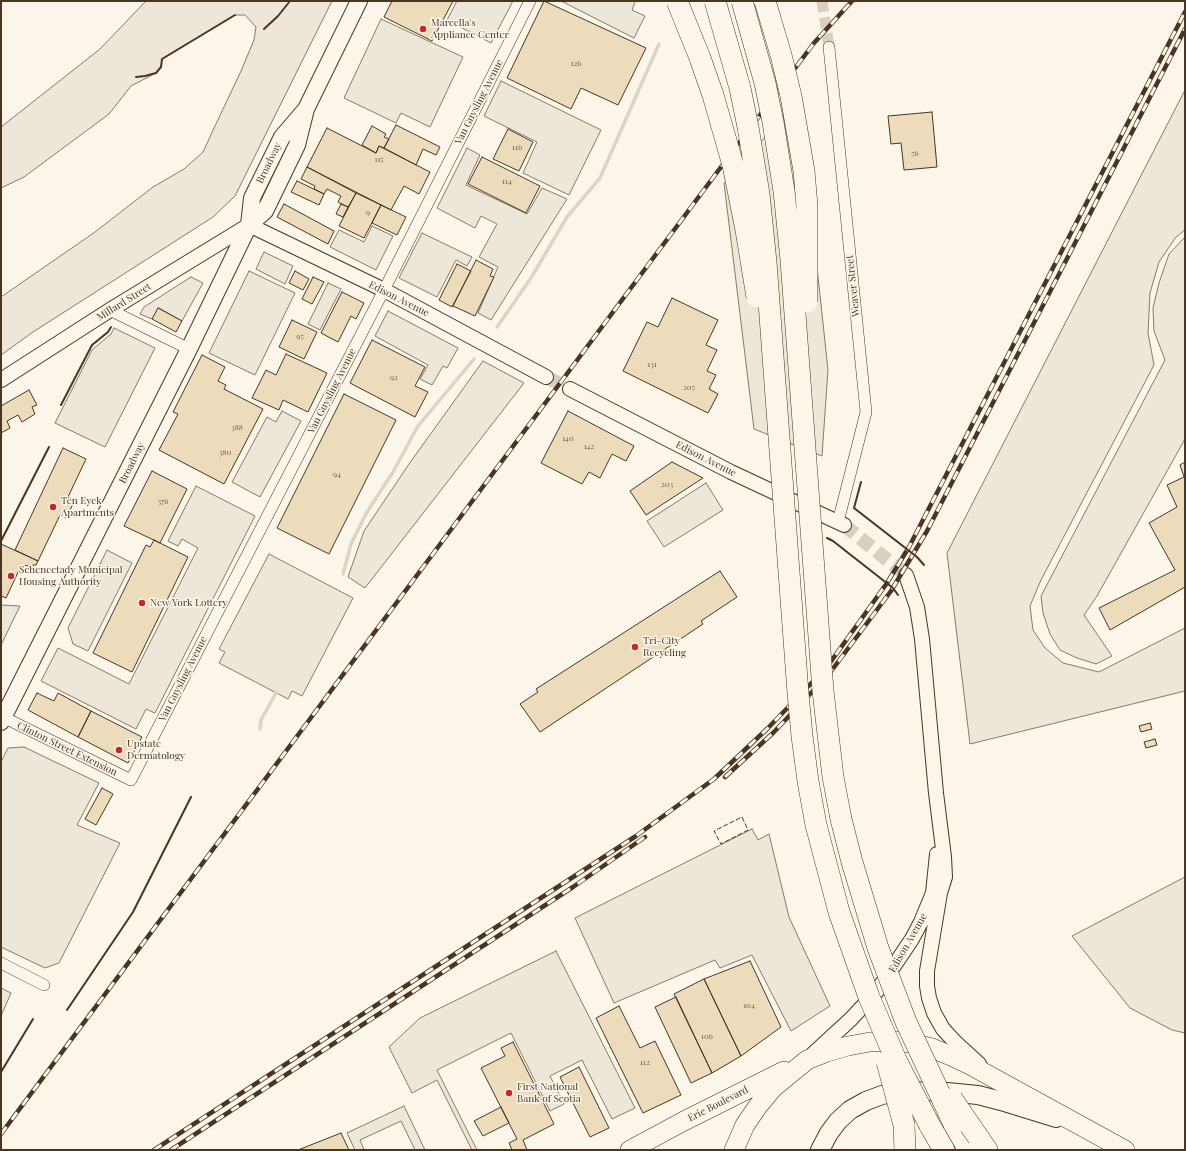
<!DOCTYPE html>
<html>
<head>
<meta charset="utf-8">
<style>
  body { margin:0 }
  #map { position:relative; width:1186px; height:1151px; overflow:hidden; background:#fbf6e9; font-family:"Playfair Display",serif }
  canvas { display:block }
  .frame { position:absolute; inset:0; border:2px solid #4a3520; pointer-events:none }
</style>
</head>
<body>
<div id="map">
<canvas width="1186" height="1151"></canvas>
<div class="frame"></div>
</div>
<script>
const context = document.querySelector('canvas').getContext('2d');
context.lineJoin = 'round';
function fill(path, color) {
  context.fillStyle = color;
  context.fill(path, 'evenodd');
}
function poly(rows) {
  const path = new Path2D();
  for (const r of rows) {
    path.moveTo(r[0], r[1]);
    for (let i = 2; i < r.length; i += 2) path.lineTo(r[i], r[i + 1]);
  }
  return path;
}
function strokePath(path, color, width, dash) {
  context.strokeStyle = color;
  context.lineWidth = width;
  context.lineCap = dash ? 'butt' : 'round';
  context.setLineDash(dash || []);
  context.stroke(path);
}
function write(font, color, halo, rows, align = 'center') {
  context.font = font + ' "Playfair Display",serif';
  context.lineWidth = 3;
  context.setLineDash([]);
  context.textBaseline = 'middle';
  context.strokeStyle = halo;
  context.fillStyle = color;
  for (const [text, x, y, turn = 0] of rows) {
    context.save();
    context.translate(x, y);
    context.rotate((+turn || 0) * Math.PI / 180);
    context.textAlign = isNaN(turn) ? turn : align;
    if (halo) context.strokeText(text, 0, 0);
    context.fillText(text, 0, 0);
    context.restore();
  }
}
const green = poly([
  [146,1,332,1,235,196,213,217,33,332,1,355,1,297,95,232,153,187,184,169,203,152,215,126,241,71,254,40,256,27,245,15,235,15,162,59,161,67,156,73,131,86,109,114,24,177,1,188,1,127,100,49,146,1],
  [1185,90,1185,230,1176,237,1159,262,1150,293,1148,333,1154,365,1041,580,1030,606,1033,630,1045,648,1063,663,1099,672,1185,628,1185,691,970,744,947,553,1185,90]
]);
fill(green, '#ede6d9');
strokePath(green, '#887966', 1);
const parking = poly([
  [457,1,513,1,491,43,447,20,457,1],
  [561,1,634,1,635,2,632,10,645,16,634,38,561,1],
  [381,19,463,57,430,127,401,113,396,123,344,98,381,19],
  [501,81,601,130,569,195,523,173,537,142,484,116,501,81],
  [799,99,828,370,822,456,754,429,724,183,799,99],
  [467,148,480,155,466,185,527,214,542,188,567,199,491,320,478,313,498,267,479,257,497,224,481,216,475,228,437,208,467,148],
  [372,226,393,236,376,270,330,247,339,230,364,242,372,226],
  [422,233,472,257,467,266,456,260,437,297,399,278,422,233],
  [1185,237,1185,439,1097,596,1084,615,1112,656,1096,664,1077,658,1060,650,1050,634,1043,613,1041,596,1165,360,1154,331,1153,308,1159,283,1169,254,1185,237],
  [264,252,293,266,285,284,256,269,264,252],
  [249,271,295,293,255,375,209,353,249,271],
  [191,277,203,283,182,321,159,308,152,319,140,314,144,307,191,277],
  [328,283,341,289,320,330,308,324,328,283],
  [388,311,458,348,447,368,443,366,432,385,420,379,428,365,375,336,388,311],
  [114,328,155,348,105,447,55,423,92,350,111,334,114,328],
  [483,361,524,383,365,588,348,577,364,531,409,464,483,361],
  [282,411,301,421,260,497,232,482,267,417,276,422,282,411],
  [706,483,723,510,664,547,647,521,706,483],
  [196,486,255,516,155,713,146,709,136,729,41,681,58,648,129,684,198,548,182,539,178,546,168,541,196,486],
  [107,550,132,563,88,651,73,644,68,628,107,550],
  [269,554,353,598,302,696,292,691,288,699,219,663,225,652,219,649,269,554],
  [1,605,20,606,1,645,1,605],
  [24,747,99,783,77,825,120,843,59,963,45,968,1,947,1,762,8,748,24,747],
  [752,829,758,840,769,834,789,917,830,1006,791,1031,752,955,720,968,715,960,614,1003,575,918,752,829],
  [1185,877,1185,1033,1172,1030,1130,1008,1072,936,1185,877],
  [556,951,635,1108,612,1119,582,1060,550,1076,564,1104,550,1111,511,1033,437,1070,477,1150,472,1150,437,1080,412,1093,389,1047,420,1018,556,951],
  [1,988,11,993,1,1016,1,988],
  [404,1106,425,1150,415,1150,401,1121,360,1140,364,1150,355,1150,347,1133,404,1106]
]);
fill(parking, '#ede7d9');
strokePath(parking, '#887966', 1);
strokePath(poly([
  [497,327,531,278,567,217,600,178,659,44],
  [343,574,351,544,367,512,393,472,418,426,474,359],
  [260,729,261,720,276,693]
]), '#dcd4c6', 3.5);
const building = poly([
  [392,1,453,1,432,41,384,17,392,1],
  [544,1,646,48,618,105,581,88,571,109,507,78,544,1],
  [932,112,937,167,904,170,901,143,891,144,888,116,932,112],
  [396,125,440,147,436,155,423,149,416,165,384,148,396,125],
  [372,126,386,134,384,137,389,139,384,148,379,146,376,153,362,145,372,126],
  [327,128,376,153,379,146,430,172,419,194,404,186,391,210,307,167,327,128],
  [508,129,533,142,519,171,493,159,508,129],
  [482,157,540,186,526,213,468,184,482,157],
  [307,167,356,193,348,207,338,202,341,196,327,189,324,194,314,189,315,186,301,179,307,167],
  [297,181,324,194,319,205,291,192,297,181],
  [356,193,381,205,364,238,339,226,356,193],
  [284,204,334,231,328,244,277,217,284,204],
  [341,204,348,207,343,217,336,214,341,204],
  [381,205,406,217,397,235,372,223,381,205],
  [476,260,493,269,490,276,494,277,475,316,453,306,476,260],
  [457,264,471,271,452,307,439,300,457,264],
  [295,271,309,279,303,290,289,283,295,271],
  [313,277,324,282,312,304,302,299,313,277],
  [342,292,364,303,356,319,351,316,338,342,321,333,342,292],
  [672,298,718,320,706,345,717,350,707,371,716,375,709,389,718,394,708,413,623,371,647,322,658,327,672,298],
  [158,308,182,321,176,332,152,319,158,308],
  [292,320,317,332,304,359,279,347,292,320],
  [372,340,425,367,415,386,428,392,415,417,350,383,372,340],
  [286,354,327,373,308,412,283,400,279,410,252,398,266,370,276,375,286,354],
  [202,355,225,367,218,381,226,385,224,389,263,409,224,484,159,450,178,414,173,412,202,355],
  [29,390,37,405,32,407,35,414,22,422,18,415,7,421,10,428,1,433,1,406,29,390],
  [344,394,396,420,329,554,277,528,344,394],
  [568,411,634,446,626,461,612,454,600,478,589,472,582,484,541,463,568,411],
  [63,448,86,459,68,497,75,500,66,518,60,515,38,561,15,550,63,448],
  [672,462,703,478,646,515,630,491,672,462],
  [1185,462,1185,587,1110,630,1099,608,1175,570,1149,523,1177,507,1167,485,1184,477,1180,465,1185,462],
  [152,471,187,489,160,543,124,526,152,471],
  [154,540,188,557,132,672,93,653,146,545,150,547,154,540],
  [1,544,38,561,36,565,21,566,6,598,1,596,1,544],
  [720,571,737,597,701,621,703,624,540,732,520,704,538,692,536,689,720,571],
  [37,693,54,701,58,693,91,711,78,737,28,710,37,693],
  [91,711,142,737,128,763,78,737,91,711],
  [1150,723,1152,729,1141,732,1139,726,1150,723],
  [1155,739,1157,745,1146,748,1144,742,1155,739],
  [102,788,113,794,96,825,85,819,102,788],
  [750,961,781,1027,741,1056,704,979,750,961],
  [704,979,741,1056,712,1073,674,994,704,979],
  [676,997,712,1073,691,1083,655,1007,676,997],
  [619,1006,640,1048,655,1041,681,1095,643,1113,596,1018,619,1006],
  [513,1042,554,1124,523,1140,527,1150,512,1150,509,1143,517,1139,481,1068,505,1056,501,1048,513,1042],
  [579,1067,609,1128,590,1137,560,1077,579,1067],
  [501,1107,509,1123,483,1136,474,1121,501,1107],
  [341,1133,349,1150,298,1150,341,1133]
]);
fill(building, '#ecdcbc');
strokePath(building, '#4a3520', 1);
strokePath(poly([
  [822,1,829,47]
]), '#d8cfc1', 11, [11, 5.5]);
strokePath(poly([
  [546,377,570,389],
  [844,525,906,575]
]), '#d8cfc1', 14, [14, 7]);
const minor = poly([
  [829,47,866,412,838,522],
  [110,310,189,349],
  [3,717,131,780,384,290,530,1],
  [1,963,44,985]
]);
const tertiary = poly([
  [1,380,110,310,249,225,384,290,546,377],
  [570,389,731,472,844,525],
  [906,575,917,607,922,639,936,793,944,857,945,877,940,893,927,971,927,986,929,998,934,1013,943,1029,956,1043,979,1064],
  [813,1054,851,1019,877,991,912,939,921,922,933,893,937,854]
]);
const secondary = poly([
  [249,225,265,211,297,145,306,109,359,1],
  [1,722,189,349,249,225,252,198,282,137,306,109]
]);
const primary = poly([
  [820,1150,829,1133,838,1121,850,1110,866,1101,882,1095,900,1092,937,1091,978,1095,1001,1101,1056,1118]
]);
const trunk = poly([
  [630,1150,684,1121,784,1071],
  [734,1150,745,1125,758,1106,773,1088,807,1060,827,1052,848,1046,870,1042,892,1041,911,1043,932,1048,951,1056,970,1065,1125,1150]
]);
const motorway = poly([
  [929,1124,944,1150],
  [954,1124,969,1150],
  [904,1125,905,1150],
  [978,1137,987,1150]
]);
strokePath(minor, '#4a3520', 12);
strokePath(tertiary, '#4a3520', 16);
strokePath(secondary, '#4a3520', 18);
strokePath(primary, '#4a3520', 20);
strokePath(trunk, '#4a3520', 20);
strokePath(motorway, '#4a3520', 22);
strokePath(minor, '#fbf6e9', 11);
strokePath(tertiary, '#fbf6e9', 14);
strokePath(secondary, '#fbf6e9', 16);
strokePath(primary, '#fbf6e9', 18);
strokePath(trunk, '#fbf6e9', 19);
strokePath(motorway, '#fbf6e9', 21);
const rail = poly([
  [725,777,773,733,829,674,891,591,927,531,1185,29],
  [1,1134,718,171,814,43,852,1],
  [154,1150,636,836,714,779,768,728,827,667,887,583,909,547,1185,12],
  [171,1150,573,887,645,837]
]);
strokePath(rail, '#4a3520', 4.5);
strokePath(rail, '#fbf6e9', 3, [9]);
const motorwayBridge = poly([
  [677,1,700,58,713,95,733,165,746,230,757,297],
  [715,1,740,88,748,127,759,194,766,262,798,693,802,736,808,781,816,825,839,912,869,997,896,1060,929,1124],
  [742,1,765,83,773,122,784,191,791,260,823,691,833,777,841,819,852,862,878,948,906,1022,954,1124],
  [765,1,781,55,791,96,804,171,807,206,807,302],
  [887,1062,904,1125],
  [952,1099,978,1137]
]);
strokePath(motorwayBridge, '#4a3520', 22, []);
strokePath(motorwayBridge, '#fbf6e9', 21);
strokePath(poly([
  [742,817,748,830,721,844,714,831,742,817]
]), '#4a3520', 1, [5, 2]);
strokePath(poly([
  [264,29,278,16,290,1],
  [136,77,145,76,156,73,161,67,162,59,235,15],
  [61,405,92,345,108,332,111,327],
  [861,482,854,508,917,557,924,565],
  [827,538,833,541,893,588,898,595],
  [1,541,49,447],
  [67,1010,133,912,191,797],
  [1,1072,33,1019]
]), '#4a3520', 2);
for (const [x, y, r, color] of [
  [423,29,4,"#c62828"],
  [53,507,4,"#c62828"],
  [11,576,4,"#c62828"],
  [142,603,4,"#c62828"],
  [635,647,4,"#c62828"],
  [119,750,4,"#c62828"],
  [509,1093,4,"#c62828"]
]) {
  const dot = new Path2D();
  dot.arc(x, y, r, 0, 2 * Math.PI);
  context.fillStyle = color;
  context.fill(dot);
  strokePath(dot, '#fbf6e9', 1.5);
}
write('8px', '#725f47', null, [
  ["126",576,63],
  ["116",517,147],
  ["56",915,153],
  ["115",379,159],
  ["114",507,181],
  ["9",368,212],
  ["95",300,336],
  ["131",652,364],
  ["92",394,377],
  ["205",689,387],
  ["388",237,427],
  ["140",568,438],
  ["142",589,446],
  ["380",225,452],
  ["94",337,474],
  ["203",667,484],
  ["376",163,501],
  ["104",749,1005],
  ["106",707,1036],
  ["112",645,1062]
]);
write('10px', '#4a3520', '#fbf6e9', [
  ["Marcella's",431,23],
  ["Appliance Center",431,35],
  ["Ten Eyck",61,501],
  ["Apartments",61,513],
  ["Schenectady Municipal",19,570],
  ["Housing Authority",19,582],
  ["New York Lottery",150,603],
  ["Tri-City",643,641],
  ["Recycling",643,653],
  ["Upstate",127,744],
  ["Dermatology",127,756],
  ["First National",517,1087],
  ["Bank of Scotia",517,1099]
], 'left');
write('10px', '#4a3520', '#fbf6e9', [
  ["Van Guysling Avenue",479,102,-63],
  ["Broadway",269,163,-64],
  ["Weaver Street",853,286,-96],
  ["Edison Avenue",399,299,27],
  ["Millard Street",124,302,-32],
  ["Van Guysling Avenue",332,391,-63],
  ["Edison Avenue",706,459,27],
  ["Broadway",132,463,-63],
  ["Van Guysling Avenue",183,679,-63],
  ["Clinton Street Extension",67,749,26],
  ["Edison Avenue",908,943,-60],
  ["Erie Boulevard",718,1104,-27]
]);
</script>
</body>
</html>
